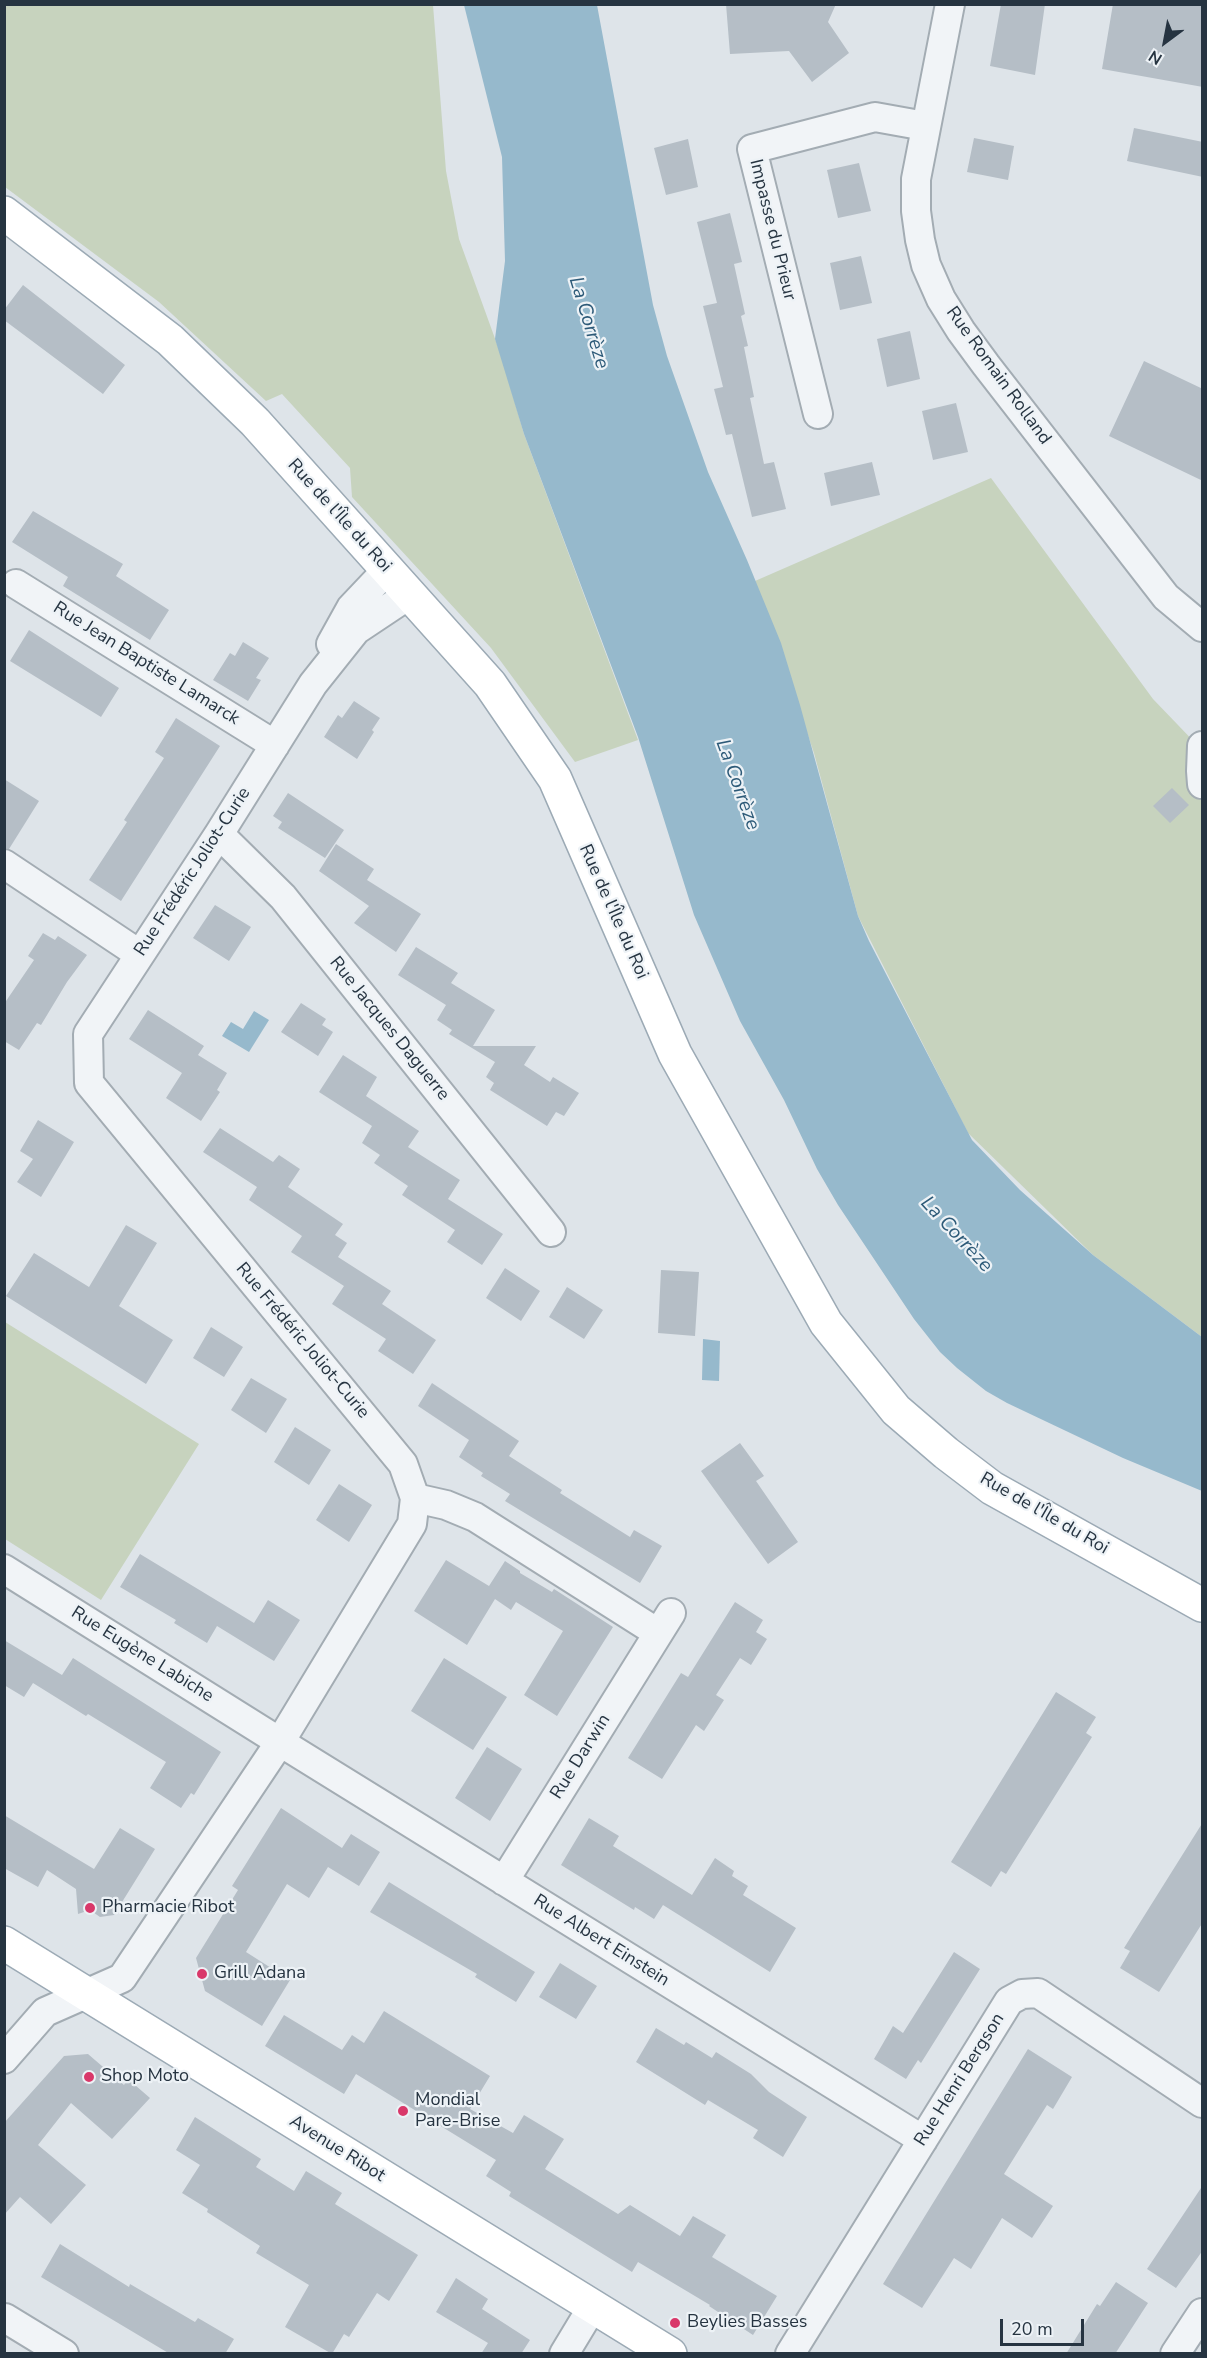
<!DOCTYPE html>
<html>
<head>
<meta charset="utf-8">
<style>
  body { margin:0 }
  #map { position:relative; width:1207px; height:2358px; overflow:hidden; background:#dee4e9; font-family:"Nunito Sans",sans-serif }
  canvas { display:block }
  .frame { position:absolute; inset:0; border:6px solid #263441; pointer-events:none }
  .north { position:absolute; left:1135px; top:12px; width:60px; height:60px; -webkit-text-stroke:4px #edf2f6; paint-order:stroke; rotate:212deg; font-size:16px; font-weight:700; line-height:24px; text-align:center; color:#263441 }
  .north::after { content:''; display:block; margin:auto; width:21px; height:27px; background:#263441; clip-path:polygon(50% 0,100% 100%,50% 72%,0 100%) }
  .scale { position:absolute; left:1000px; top:2319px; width:84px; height:27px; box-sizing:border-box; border:3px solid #263441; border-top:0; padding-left:8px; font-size:18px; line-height:21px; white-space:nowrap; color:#263441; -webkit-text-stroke:4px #edf2f6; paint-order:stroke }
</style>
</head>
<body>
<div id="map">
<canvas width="1207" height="2358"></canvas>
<div class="frame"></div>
<div class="north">N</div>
<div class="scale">20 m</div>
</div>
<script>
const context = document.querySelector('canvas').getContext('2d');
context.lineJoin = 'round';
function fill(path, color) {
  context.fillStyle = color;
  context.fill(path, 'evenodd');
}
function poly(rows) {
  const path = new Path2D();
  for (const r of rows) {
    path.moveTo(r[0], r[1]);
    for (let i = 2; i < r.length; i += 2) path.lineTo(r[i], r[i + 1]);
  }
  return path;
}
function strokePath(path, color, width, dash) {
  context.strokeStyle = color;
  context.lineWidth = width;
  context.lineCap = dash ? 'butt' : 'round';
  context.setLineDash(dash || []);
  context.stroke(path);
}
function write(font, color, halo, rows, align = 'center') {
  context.font = font + ' "Nunito Sans",sans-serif';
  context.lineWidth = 4.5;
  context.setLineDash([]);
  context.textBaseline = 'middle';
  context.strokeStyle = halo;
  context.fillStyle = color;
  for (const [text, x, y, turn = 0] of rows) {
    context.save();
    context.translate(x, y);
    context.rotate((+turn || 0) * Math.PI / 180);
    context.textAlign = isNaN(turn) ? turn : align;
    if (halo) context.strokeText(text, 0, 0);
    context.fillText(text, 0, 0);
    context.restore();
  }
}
fill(poly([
  [4,5,433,5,446,171,459,239,502,358,524,434,638,740,575,762,491,648,352,497,350,468,282,394,266,401,159,302,5,187],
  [991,478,1153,699,1202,750,1202,1337,1093,1255,968,1133,858,916,814,753,755,581],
  [5,1322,199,1444,101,1600,5,1539]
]), '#c7d3be');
fill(poly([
  [464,5,597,5,653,305,667,356,708,472,747,560,781,643,800,705,858,916,869,941,972,1140,1020,1190,1093,1255,1202,1337,1202,1491,1123,1458,1007,1403,986,1391,957,1368,940,1352,914,1319,838,1205,817,1169,784,1100,740,1021,694,915,638,737,524,434,495,339,505,261,502,157],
  [254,1011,269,1020,249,1052,222,1036,231,1022,243,1029],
  [703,1339,720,1341,719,1381,702,1380]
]), '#96b9cc');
fill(poly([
  [726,4,836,4,828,22,849,53,812,82,789,51,730,54],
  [1001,4,1045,4,1035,75,990,66],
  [1113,4,1203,4,1203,87,1102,69],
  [1134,128,1203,142,1203,177,1127,161],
  [974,138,1014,146,1008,180,967,172],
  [688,139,698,187,666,195,654,148],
  [859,163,871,211,838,218,827,170],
  [730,213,742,262,734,264,745,314,741,316,748,346,744,347,754,397,750,398,764,464,774,462,786,509,752,517,732,434,726,435,714,389,723,387,703,306,717,303,697,222],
  [861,256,872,303,840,310,830,263],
  [23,285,125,365,103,394,4,320,4,310],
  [910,331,920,379,887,387,877,339],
  [1144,361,1203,389,1203,481,1109,436],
  [956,403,968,452,933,460,922,411],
  [872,462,880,495,831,506,824,473],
  [33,511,123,564,116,576,169,610,150,640,63,586,68,577,12,542],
  [29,630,119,688,101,717,10,661],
  [243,642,269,658,256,678,261,680,248,701,213,680,230,653,235,656],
  [354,701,380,718,372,730,374,732,357,759,324,737,338,715,342,718],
  [176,718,220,746,121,901,89,880,127,822,124,820,164,758,155,752],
  [4,779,39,801,9,849,4,848],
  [1172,788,1189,805,1170,823,1153,806],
  [288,793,344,830,325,858,278,828,282,822,273,816],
  [336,844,374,869,367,880,421,914,396,952,354,923,369,906,319,871],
  [215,905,251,927,229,961,193,938],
  [43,933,55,940,58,936,87,955,67,982,41,1025,37,1023,19,1050,4,1041,4,1004,34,960,28,956],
  [416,947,458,973,451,983,495,1010,473,1046,536,1046,524,1065,550,1082,553,1077,579,1093,564,1116,556,1112,547,1126,490,1090,494,1083,486,1077,495,1062,449,1034,452,1030,437,1020,446,1005,398,975],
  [301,1003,326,1019,322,1025,333,1032,318,1056,281,1032],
  [148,1010,204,1046,198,1055,227,1073,217,1090,220,1092,201,1121,166,1098,182,1073,129,1039],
  [343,1055,377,1077,366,1096,419,1131,408,1147,460,1180,448,1199,503,1234,482,1265,447,1242,455,1230,402,1195,408,1186,374,1163,380,1155,362,1143,372,1126,319,1092],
  [38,1120,74,1142,41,1197,17,1182,33,1159,20,1151],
  [220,1128,273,1162,279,1155,300,1169,288,1187,343,1224,335,1235,347,1243,338,1257,391,1291,382,1304,436,1340,413,1374,378,1351,386,1339,332,1304,344,1286,291,1252,302,1236,249,1200,257,1187,203,1152],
  [126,1225,157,1243,119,1306,173,1340,146,1384,6,1296,34,1253,89,1287],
  [505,1268,540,1291,521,1321,486,1298],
  [661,1270,699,1272,695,1336,658,1333],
  [567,1287,603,1310,584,1339,549,1317],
  [211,1327,243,1347,224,1377,193,1358],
  [251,1378,287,1399,266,1433,231,1410],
  [432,1383,519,1441,509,1456,562,1490,560,1493,630,1537,634,1530,662,1546,640,1583,505,1501,510,1494,481,1476,483,1473,459,1457,469,1440,418,1406],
  [295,1427,331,1450,309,1485,274,1462],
  [740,1443,764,1476,756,1481,798,1542,768,1564,701,1471],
  [339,1484,372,1505,349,1542,316,1520],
  [140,1554,254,1623,268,1600,300,1620,274,1661,217,1626,207,1643,174,1623,176,1620,120,1587],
  [446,1560,489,1586,505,1561,520,1571,520,1573,552,1592,554,1589,613,1627,557,1716,524,1695,563,1631,516,1602,511,1610,495,1599,467,1645,414,1611],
  [735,1602,763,1620,756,1632,767,1639,751,1665,740,1658,716,1695,724,1700,704,1731,696,1725,662,1779,628,1758,681,1673,688,1677],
  [4,1640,62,1675,73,1658,221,1752,194,1795,191,1793,181,1808,150,1788,166,1762,88,1714,86,1716,33,1683,24,1697,4,1685],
  [444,1658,507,1697,473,1750,411,1711],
  [1056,1692,1096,1717,1086,1733,1092,1737,1006,1874,1001,1871,991,1887,951,1862],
  [487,1747,522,1769,490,1821,455,1798],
  [281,1808,342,1848,351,1834,380,1852,359,1886,328,1867,309,1898,287,1884,246,1952,290,1980,262,2026,205,1991,196,1958,238,1890,232,1886],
  [4,1815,94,1869,120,1828,155,1849,114,1915,100,1917,90,1910,78,1914,76,1889,47,1870,38,1887,4,1868],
  [589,1818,619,1836,613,1846,692,1895,715,1858,734,1871,732,1876,748,1886,743,1895,796,1928,770,1972,663,1905,654,1919,635,1907,634,1910,561,1865],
  [1203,1822,1203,1922,1159,1992,1120,1968,1130,1951,1124,1948],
  [389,1882,535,1972,516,2002,475,1977,477,1974,370,1912],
  [954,1952,980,1969,921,2063,918,2060,906,2079,874,2059,893,2026,903,2033],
  [560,1963,597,1986,576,2019,539,1997],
  [384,2011,490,2076,470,2109,513,2133,524,2115,564,2139,545,2169,618,2214,630,2205,680,2236,693,2216,726,2235,712,2257,777,2296,753,2335,709,2306,710,2305,638,2262,632,2272,509,2196,511,2192,486,2176,496,2160,356,2074,344,2094,265,2046,284,2015,342,2050,352,2035,364,2043],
  [656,2028,684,2045,686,2042,712,2058,716,2052,751,2074,769,2092,807,2117,783,2157,753,2138,758,2130,708,2100,705,2105,636,2062],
  [1028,2049,1072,2077,1053,2109,1047,2105,1004,2174,1053,2206,1032,2238,1002,2218,971,2269,954,2258,922,2308,883,2284],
  [88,2054,124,2085,128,2079,150,2098,112,2139,71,2103,38,2145,86,2185,51,2224,20,2197,4,2215,4,2123,64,2056],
  [195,2117,261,2159,256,2167,294,2191,306,2171,342,2193,335,2204,418,2255,389,2301,377,2293,349,2337,344,2334,332,2354,285,2327,309,2285,256,2253,260,2246,207,2212,208,2209,182,2193,200,2165,176,2150],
  [1203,2185,1203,2250,1176,2288,1147,2269],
  [60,2244,129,2287,130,2284,195,2322,198,2318,234,2339,225,2354,170,2354,41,2277],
  [456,2278,488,2299,482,2309,530,2340,521,2354,481,2354,488,2343,436,2312],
  [1116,2282,1148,2303,1115,2354,1066,2354,1097,2304,1100,2306]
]), '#b5bec6');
const minor = poly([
  [950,4,916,179,916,211,920,240,926,265,941,299,961,331,986,365,1166,597,1202,627],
  [818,414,752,149,875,117,925,126],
  [16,584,275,745],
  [331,644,351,608,387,570],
  [1202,746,1201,771,1202,784],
  [219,834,283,897,551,1232],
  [4,864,139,954],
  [415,1498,446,1505,475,1517,658,1633],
  [4,1569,280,1742,923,2140],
  [504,1881,671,1613],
  [4,2059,45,2012,122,1978,280,1742,412,1524,415,1498,403,1464,89,1083,88,1034,219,834,313,684,356,630,410,594],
  [5,2318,64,2354],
  [564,2354,593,2306],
  [790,2354,1009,2001,1022,1994,1038,1993,1202,2103],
  [1175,2354,1202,2313]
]);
const major = poly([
  [4,213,170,340,255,422,490,684,555,779,675,1054,826,1323,896,1410,946,1453,992,1488,1202,1605],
  [4,1943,670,2354]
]);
strokePath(minor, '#a3acb3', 32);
strokePath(major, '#9caab5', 36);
strokePath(minor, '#f1f4f7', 28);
strokePath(major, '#fff', 33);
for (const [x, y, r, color] of [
  [90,1908,6,"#d9386a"],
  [202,1974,6,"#d9386a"],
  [89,2077,6,"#d9386a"],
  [403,2111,6,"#d9386a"],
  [675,2323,6,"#d9386a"]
]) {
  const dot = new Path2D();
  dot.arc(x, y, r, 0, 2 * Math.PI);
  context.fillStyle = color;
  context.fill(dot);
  strokePath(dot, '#edf2f6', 2);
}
write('18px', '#263441', '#edf2f6', [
  ["Impasse du Prieur",772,230,76],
  ["Rue Romain Rolland",998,376,54],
  ["Rue de l'Île du Roi",339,516,48],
  ["Rue Jean Baptiste Lamarck",146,664,32],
  ["Rue Frédéric Joliot-Curie",193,872,-57],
  ["Rue de l'Île du Roi",613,912,66],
  ["Rue Jacques Daguerre",389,1029,51],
  ["Rue Frédéric Joliot-Curie",302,1341,50],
  ["Rue de l'Île du Roi",1044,1514,30],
  ["Rue Eugène Labiche",142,1655,32],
  ["Rue Darwin",581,1757,-58],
  ["Rue Albert Einstein",601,1941,32],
  ["Rue Henri Bergson",960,2080,-58],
  ["Avenue Ribot",337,2149,32]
]);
write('18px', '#263441', '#edf2f6', [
  ["Pharmacie Ribot",102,1908],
  ["Grill Adana",214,1974],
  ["Shop Moto",101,2077],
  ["Mondial",415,2101],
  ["Pare-Brise",415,2122],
  ["Beylies Basses",687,2323]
], 'left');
write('italic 20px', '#2d5a78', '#edf2f6', [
  ["La Corrèze",588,323,73],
  ["La Corrèze",737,785,70],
  ["La Corrèze",956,1235,47]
]);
</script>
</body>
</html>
